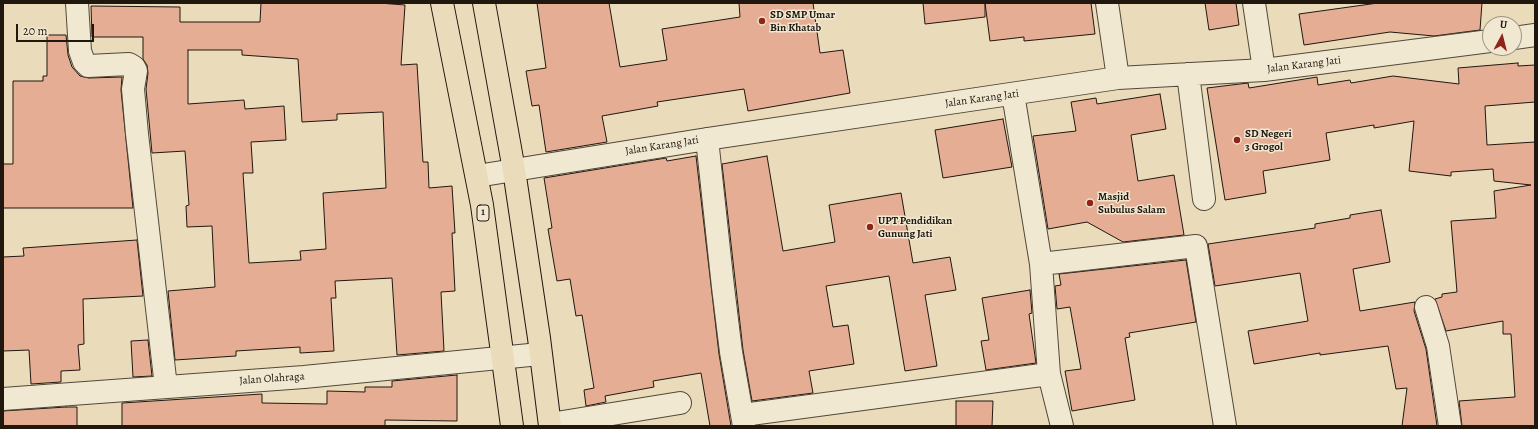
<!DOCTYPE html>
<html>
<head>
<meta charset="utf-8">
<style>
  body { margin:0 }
  #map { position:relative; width:1538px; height:429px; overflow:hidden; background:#eadcba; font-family:Alegreya,serif }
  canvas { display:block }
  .frame { position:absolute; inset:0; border:4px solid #20170f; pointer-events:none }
  .north { position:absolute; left:1482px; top:16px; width:40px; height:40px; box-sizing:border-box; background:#f1e8d2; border:1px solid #9d9484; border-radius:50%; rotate:7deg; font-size:11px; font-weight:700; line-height:16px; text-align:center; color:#20170f }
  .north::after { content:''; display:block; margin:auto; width:14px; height:18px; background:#8f2418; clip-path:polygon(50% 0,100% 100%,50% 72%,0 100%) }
  .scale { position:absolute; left:16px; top:24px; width:78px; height:18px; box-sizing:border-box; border:2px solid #20170f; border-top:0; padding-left:5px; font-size:12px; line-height:14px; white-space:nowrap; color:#20170f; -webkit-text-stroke:3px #f1e8d2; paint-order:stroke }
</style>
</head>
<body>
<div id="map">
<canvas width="1538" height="429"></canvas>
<div class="frame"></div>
<div class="north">U</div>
<div class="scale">20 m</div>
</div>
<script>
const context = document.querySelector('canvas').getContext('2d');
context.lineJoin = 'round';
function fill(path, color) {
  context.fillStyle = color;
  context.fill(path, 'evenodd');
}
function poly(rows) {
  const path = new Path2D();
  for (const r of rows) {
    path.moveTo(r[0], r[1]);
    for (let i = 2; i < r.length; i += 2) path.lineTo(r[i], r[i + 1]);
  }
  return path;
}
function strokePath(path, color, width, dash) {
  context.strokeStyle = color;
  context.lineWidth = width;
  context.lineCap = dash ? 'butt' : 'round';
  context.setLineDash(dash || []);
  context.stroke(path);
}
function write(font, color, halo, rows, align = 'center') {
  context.font = font + ' Alegreya,serif';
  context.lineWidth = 3;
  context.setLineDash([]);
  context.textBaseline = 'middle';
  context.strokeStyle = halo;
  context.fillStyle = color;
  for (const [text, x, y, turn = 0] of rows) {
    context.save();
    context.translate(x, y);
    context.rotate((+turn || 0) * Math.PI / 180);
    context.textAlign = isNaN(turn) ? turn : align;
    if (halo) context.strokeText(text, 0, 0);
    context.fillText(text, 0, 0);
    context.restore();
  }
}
const building = poly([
  [261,3,379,3,405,5,401,65,417,64,423,162,428,162,429,188,452,186,455,233,452,233,455,291,441,292,444,351,397,355,392,278,335,281,336,298,331,298,334,351,300,353,300,347,236,351,236,356,175,360,168,291,215,287,212,226,187,227,186,206,189,205,185,151,152,153,146,89,148,73,147,65,143,59,143,37,92,37,91,6,180,7,180,22,260,22,261,3],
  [188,50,242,50,242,55,298,59,302,122,337,120,337,114,383,112,386,188,323,193,326,249,300,251,301,260,249,263,243,173,253,173,251,142,286,140,284,106,245,109,244,100,188,104,188,50],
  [537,3,609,3,620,67,667,60,662,29,740,17,739,3,813,3,820,53,843,50,850,93,748,111,744,89,657,102,658,106,602,116,607,142,546,152,539,105,532,106,526,71,546,68,537,3],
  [923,3,985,3,985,17,925,24,923,3],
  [985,3,1091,3,1095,34,1024,41,1024,37,990,41,985,3],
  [1205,3,1236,3,1239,25,1209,30,1205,3],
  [1378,3,1482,3,1480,30,1434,36,1390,32,1304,45,1299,14,1378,3],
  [47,35,66,35,68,55,72,67,80,76,89,78,122,77,121,90,133,208,3,208,3,164,13,164,13,81,43,81,43,76,47,76,47,35],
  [1518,63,1518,66,1535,65,1535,102,1485,106,1487,145,1535,142,1535,426,1462,426,1459,401,1515,397,1511,334,1503,334,1503,321,1446,331,1435,299,1442,297,1442,294,1457,292,1451,221,1496,218,1494,191,1531,185,1494,181,1493,169,1451,172,1451,176,1409,171,1414,121,1374,128,1374,125,1326,133,1330,160,1263,171,1266,193,1225,200,1207,88,1248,83,1249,88,1317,77,1318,85,1350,80,1351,83,1393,76,1459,84,1458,68,1518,63],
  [1160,94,1166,129,1131,135,1138,181,1174,175,1184,235,1123,242,1087,222,1048,229,1033,136,1076,131,1071,102,1096,98,1097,104,1160,94],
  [1003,119,1012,167,943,178,935,130,1003,119],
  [696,156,719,354,731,426,710,426,701,373,653,381,654,387,605,396,606,402,586,406,584,390,594,388,582,315,576,316,570,279,557,281,548,229,552,228,544,178,666,158,667,161,696,156],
  [767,156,783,251,835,242,829,205,901,193,913,263,950,257,956,290,925,295,937,366,905,371,889,276,826,286,833,327,848,325,854,364,809,371,813,393,752,401,743,350,722,164,767,156],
  [1381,210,1390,262,1353,269,1360,311,1415,302,1414,311,1426,349,1437,426,1402,426,1407,388,1396,389,1388,346,1320,355,1320,353,1254,364,1248,331,1308,321,1300,273,1215,286,1208,244,1315,228,1315,224,1350,218,1350,215,1381,210],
  [137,240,143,296,83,299,84,344,78,345,80,370,61,371,61,382,31,384,29,350,3,351,3,257,24,256,23,248,137,240],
  [1186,260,1196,322,1129,333,1130,337,1125,338,1135,400,1072,411,1065,371,1081,369,1070,307,1057,309,1055,286,1061,285,1059,274,1186,260],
  [1030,290,1032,313,1029,314,1036,363,986,370,981,341,989,340,982,298,1030,290],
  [148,340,152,376,133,377,131,341,148,340],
  [457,375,457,421,385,420,385,426,122,426,122,403,262,394,262,403,327,404,327,391,365,392,365,387,392,387,392,381,457,375],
  [956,401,993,401,992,426,956,426,956,401],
  [66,407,77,407,77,426,3,426,3,411,66,407]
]);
fill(building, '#e5ad94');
strokePath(building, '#20170f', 1);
const minor = poly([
  [77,3,80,51,84,62,88,66,129,64,134,67,136,71,133,89,137,134,166,387],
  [1107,3,1118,78],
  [1254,3,1264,70],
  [1514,38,1535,35],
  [1188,74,1204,199],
  [1013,94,1041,264,1049,374,1062,426],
  [707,139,723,287,731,352,744,426],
  [477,176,707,139,1118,78,1264,70,1490,41],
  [1041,264,1196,246,1225,426],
  [1426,307,1438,346,1450,426],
  [3,399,304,377,540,354],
  [743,415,1049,374],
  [550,424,680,403]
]);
const highway = poly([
  [442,3,482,205,512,426],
  [484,3,514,170,539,338,550,426]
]);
strokePath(minor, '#52483a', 24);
strokePath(highway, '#20170f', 24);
strokePath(minor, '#f1e8d2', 22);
strokePath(highway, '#eadcba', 22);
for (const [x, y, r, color] of [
  [762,21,4,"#8f2418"],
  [1237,140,4,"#8f2418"],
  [1090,203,4,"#8f2418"],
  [870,227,4,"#8f2418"]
]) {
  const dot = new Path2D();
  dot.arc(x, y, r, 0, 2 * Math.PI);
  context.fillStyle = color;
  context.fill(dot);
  strokePath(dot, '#f1e8d2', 1.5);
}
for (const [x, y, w] of [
  [483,213,12]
]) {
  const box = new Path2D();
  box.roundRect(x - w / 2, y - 8, w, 16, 3);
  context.fillStyle = '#f1e8d2';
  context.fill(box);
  strokePath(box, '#20170f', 1);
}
write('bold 10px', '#20170f', null, [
  ["1",483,213]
]);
write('bold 11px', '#20170f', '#f1e8d2', [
  ["SD SMP Umar",770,15],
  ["Bin Khatab",770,28],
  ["SD Negeri",1245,134],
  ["3 Grogol",1245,147],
  ["Masjid",1098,197],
  ["Subulus Salam",1098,210],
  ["UPT Pendidikan",878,221],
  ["Gunung Jati",878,234]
], 'left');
write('11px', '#20170f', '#f1e8d2', [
  ["Jalan Karang Jati",1304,65,-7],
  ["Jalan Karang Jati",982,99,-8],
  ["Jalan Karang Jati",662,146,-9],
  ["Jalan Olahraga",272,379,-4]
]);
</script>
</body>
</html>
